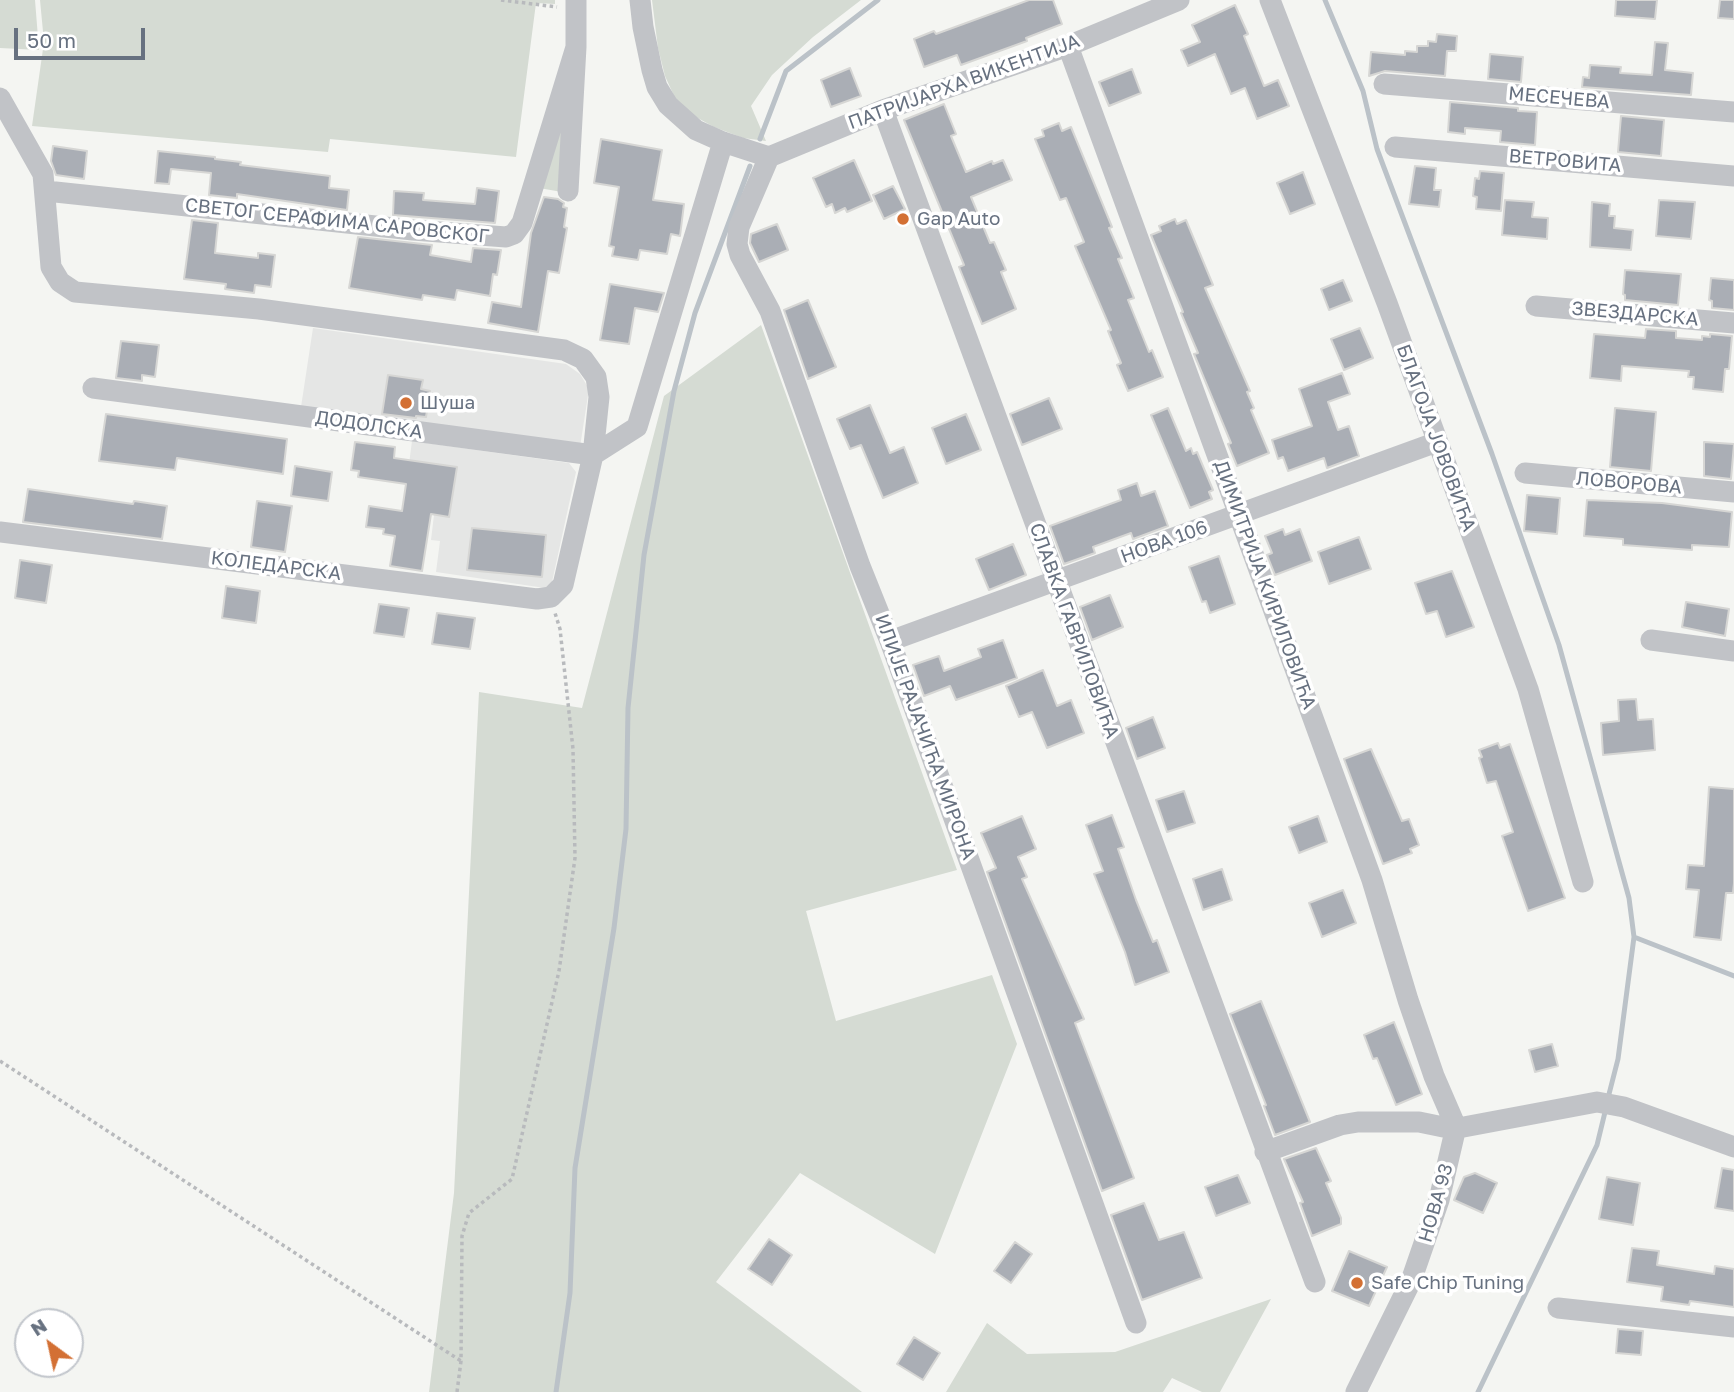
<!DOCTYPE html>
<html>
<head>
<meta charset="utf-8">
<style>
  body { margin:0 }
  #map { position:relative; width:1734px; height:1392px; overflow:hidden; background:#f4f5f2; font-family:"Golos Text",sans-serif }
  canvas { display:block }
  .north { position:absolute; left:14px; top:1308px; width:70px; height:70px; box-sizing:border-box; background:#fff; border:2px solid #c2c6cc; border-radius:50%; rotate:327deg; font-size:19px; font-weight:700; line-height:28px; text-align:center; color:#677180 }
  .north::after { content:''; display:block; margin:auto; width:24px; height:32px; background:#d37034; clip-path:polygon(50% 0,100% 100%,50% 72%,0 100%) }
  .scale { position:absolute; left:14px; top:28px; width:131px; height:32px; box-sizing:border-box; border:4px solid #677180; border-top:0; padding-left:9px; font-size:21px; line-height:24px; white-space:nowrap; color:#677180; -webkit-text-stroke:5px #fff; paint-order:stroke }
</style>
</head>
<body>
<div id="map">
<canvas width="1734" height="1392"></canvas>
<div class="north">N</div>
<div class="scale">50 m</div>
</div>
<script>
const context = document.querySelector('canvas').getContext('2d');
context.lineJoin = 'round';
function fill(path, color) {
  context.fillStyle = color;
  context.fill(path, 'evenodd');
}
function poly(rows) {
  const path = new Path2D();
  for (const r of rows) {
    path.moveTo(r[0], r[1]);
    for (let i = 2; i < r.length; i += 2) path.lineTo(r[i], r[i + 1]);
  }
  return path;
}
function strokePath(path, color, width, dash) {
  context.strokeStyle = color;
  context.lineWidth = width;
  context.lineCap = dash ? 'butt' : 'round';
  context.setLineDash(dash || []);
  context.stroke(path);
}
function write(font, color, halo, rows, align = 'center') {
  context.font = font + ' "Golos Text",sans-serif';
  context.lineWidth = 7;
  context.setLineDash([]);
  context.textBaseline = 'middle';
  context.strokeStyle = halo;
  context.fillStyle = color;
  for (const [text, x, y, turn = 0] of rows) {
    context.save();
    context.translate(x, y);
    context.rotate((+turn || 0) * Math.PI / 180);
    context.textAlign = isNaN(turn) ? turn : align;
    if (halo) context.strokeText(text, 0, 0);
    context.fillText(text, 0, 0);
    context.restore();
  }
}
fill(poly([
  [313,328,566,364,580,374,589,389,580,447,301,407],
  [412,441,569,463,576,472,552,582,545,588,436,572,440,541,431,540,434,515,403,510]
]), '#e5e6e5');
fill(poly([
  [0,0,35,0,39,50,0,48],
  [40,0,555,0,555,4,536,3,516,157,330,139,328,152,32,126,44,42],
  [652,0,861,0,813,37,772,75,751,106,766,141,743,138,714,127,696,117,675,98,665,76,658,48],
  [570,84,562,192,539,188],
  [761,325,957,870,806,911,836,1021,992,975,1017,1044,935,1254,800,1173,716,1282,862,1392,429,1392,454,1193,479,692,582,708,664,396],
  [1271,1299,1220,1392,1202,1392,1172,1378,1163,1392,946,1392,987,1323,1027,1354,1115,1352]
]), '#d5dbd3');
strokePath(poly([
  [1325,0,1363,91,1377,149,1492,454,1559,645,1629,898,1634,937,1618,1059,1608,1098],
  [760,139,786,71,878,0],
  [1634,937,1734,976],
  [556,1392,570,1293,575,1168,614,928,626,829,628,708,644,555,674,391,695,313,750,166],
  [1478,1392,1597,1145,1606,1108]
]), '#bbc2c8', 5);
const building = poly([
  [1029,0,1053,0,1062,24,1026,38,1027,41,961,65,957,55,924,67,914,39,934,31,936,34,1029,0],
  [1616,0,1657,0,1655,19,1615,16,1616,0],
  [1720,0,1734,0,1734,19,1718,18,1720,0],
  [1235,5,1248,34,1244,36,1264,86,1278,80,1289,106,1257,119,1245,88,1231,94,1215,54,1188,66,1181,50,1200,42,1192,25,1235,5],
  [1437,34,1457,36,1456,51,1447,51,1445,76,1385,71,1369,76,1371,52,1405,55,1405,51,1417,52,1417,46,1428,46,1428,41,1436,42,1437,34],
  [1655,42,1668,43,1665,70,1693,73,1691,95,1582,87,1583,77,1589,78,1590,65,1621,67,1620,73,1652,75,1655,42],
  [1490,54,1523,57,1521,82,1488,79,1490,54],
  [850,68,861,96,831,107,821,80,850,68],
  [1132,69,1141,93,1109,106,1099,82,1132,69],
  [1450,102,1518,108,1518,111,1537,112,1535,145,1500,142,1501,131,1465,128,1465,134,1448,132,1450,102],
  [944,104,956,134,951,136,966,172,992,161,993,164,1003,160,1012,180,971,197,990,243,994,242,1006,270,1001,272,1016,309,982,324,959,267,964,265,904,120,944,104],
  [1621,116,1664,120,1661,156,1618,152,1621,116],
  [1059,123,1062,131,1071,127,1112,227,1109,228,1122,258,1118,259,1134,298,1128,300,1149,352,1152,350,1163,377,1128,391,1117,365,1121,363,1108,331,1111,330,1075,246,1084,242,1066,198,1060,200,1035,139,1044,136,1042,130,1059,123],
  [601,139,662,150,653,200,684,204,680,236,671,234,667,254,640,250,638,260,612,256,614,247,609,246,619,187,594,183,601,139],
  [53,146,87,151,84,179,56,175,51,161,53,146],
  [158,151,215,157,215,159,241,162,240,165,330,176,329,188,349,190,347,210,237,194,237,198,209,195,211,173,171,169,169,184,155,183,158,151],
  [854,160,872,201,847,212,845,208,835,213,832,204,826,207,813,178,854,160],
  [1415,166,1436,168,1434,190,1441,190,1439,207,1409,204,1415,166],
  [1480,171,1504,173,1501,211,1476,209,1477,197,1473,196,1475,178,1479,179,1480,171],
  [1303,172,1315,204,1290,214,1277,183,1303,172],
  [893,186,905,209,884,219,873,195,893,186],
  [477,188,499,191,495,223,393,215,394,191,424,193,423,200,475,204,477,188],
  [544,197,558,199,564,203,563,207,567,208,564,227,567,228,559,273,548,271,538,332,488,323,492,302,521,307,531,233,544,197],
  [1505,200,1534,202,1532,217,1548,218,1547,239,1502,235,1505,200],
  [1659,200,1695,202,1691,239,1656,236,1659,200],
  [1592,202,1610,204,1609,216,1615,216,1614,228,1633,230,1631,250,1590,247,1592,202],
  [1175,219,1177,224,1186,220,1213,285,1205,288,1250,391,1247,392,1254,408,1251,410,1269,453,1237,466,1228,444,1231,443,1194,354,1198,353,1181,313,1183,312,1151,235,1161,231,1159,226,1175,219],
  [192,220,218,223,215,253,258,258,258,253,275,255,271,287,255,285,254,293,225,289,226,284,184,279,192,220],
  [777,224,788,250,759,262,750,243,751,234,777,224],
  [358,237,432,245,430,255,471,262,473,248,501,250,497,275,493,274,490,296,457,290,455,300,423,295,422,300,349,288,358,237],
  [1625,270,1681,274,1678,305,1625,300,1625,295,1623,294,1625,270],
  [1711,278,1734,280,1734,310,1712,308,1712,301,1709,300,1711,278],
  [1343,280,1352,301,1329,310,1321,289,1343,280],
  [610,284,664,293,658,312,635,308,629,344,600,340,610,284],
  [808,300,836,367,808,379,784,310,808,300],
  [1360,328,1373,358,1344,370,1331,339,1360,328],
  [1646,329,1676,331,1676,338,1702,340,1702,336,1710,337,1710,334,1732,336,1729,369,1725,369,1723,392,1693,389,1694,377,1688,377,1689,371,1622,366,1621,381,1590,378,1594,334,1645,338,1646,329],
  [121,341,159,345,155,377,142,375,142,381,116,378,121,341],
  [1342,373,1350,394,1328,402,1338,430,1349,426,1359,456,1327,468,1324,458,1288,471,1283,457,1278,459,1272,440,1312,426,1299,389,1342,373],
  [388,375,423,380,421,389,430,391,426,417,416,416,416,418,382,414,388,375],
  [1049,398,1062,429,1022,445,1010,414,1049,398],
  [870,405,890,453,904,447,918,483,883,498,861,445,850,449,837,419,870,405],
  [1168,408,1186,451,1191,448,1193,454,1197,452,1213,490,1209,492,1212,499,1190,508,1151,415,1168,408],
  [1615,408,1656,412,1651,471,1610,467,1615,408],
  [106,414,287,439,283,474,177,458,175,470,99,461,106,414],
  [966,414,981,450,946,464,932,428,966,414],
  [355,442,395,447,394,458,457,467,449,517,431,514,422,571,390,566,395,536,383,534,384,529,366,527,369,506,402,511,406,484,358,477,359,471,351,470,355,442],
  [1704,442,1734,444,1731,479,1704,476,1704,442],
  [295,466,332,472,328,501,291,496,295,466],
  [1137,483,1141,496,1155,491,1168,526,1133,539,1131,533,1093,547,1095,553,1064,564,1050,526,1121,500,1118,490,1137,483],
  [28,489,133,504,134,501,167,506,162,539,23,522,28,489],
  [1527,495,1560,498,1557,534,1524,531,1527,495],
  [1587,500,1662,503,1732,512,1729,547,1692,545,1692,550,1623,545,1623,539,1584,536,1587,500],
  [257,501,292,506,285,552,251,547,257,501],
  [472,528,546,535,542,577,467,570,472,528],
  [1283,529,1285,535,1300,529,1312,561,1275,575,1267,555,1272,553,1265,536,1283,529],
  [1359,537,1371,569,1329,584,1318,552,1359,537],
  [1013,544,1026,575,989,590,976,559,1013,544],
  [1219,556,1235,604,1210,613,1206,601,1202,602,1189,567,1219,556],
  [20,560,52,565,46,603,15,598,20,560],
  [1452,571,1474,627,1446,637,1437,611,1426,614,1415,583,1452,571],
  [226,586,260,591,256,623,222,618,226,586],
  [1110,595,1123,627,1092,640,1080,607,1110,595],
  [1686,602,1729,609,1725,636,1682,627,1686,602],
  [379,604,409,608,404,637,374,633,379,604],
  [437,613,475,618,470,649,432,644,437,613],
  [1003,640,1017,678,956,700,950,686,924,696,913,665,939,656,944,671,981,657,978,649,1003,640],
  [1043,670,1057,706,1071,700,1084,733,1047,748,1032,712,1019,717,1006,686,1043,670],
  [1636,699,1638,720,1653,719,1655,750,1603,755,1601,723,1619,721,1618,700,1636,699],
  [1153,717,1165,748,1137,759,1126,728,1153,717],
  [1498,743,1500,748,1510,744,1565,898,1528,911,1502,836,1513,832,1496,781,1487,783,1479,758,1482,757,1479,750,1498,743],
  [1371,749,1402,821,1409,819,1419,845,1410,849,1412,853,1383,864,1344,759,1371,749],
  [1709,787,1734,789,1734,883,1733,893,1726,893,1721,940,1694,937,1699,890,1686,889,1688,865,1704,866,1709,787],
  [1184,791,1195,823,1167,832,1156,800,1184,791],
  [1112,815,1124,847,1118,849,1136,900,1153,942,1157,940,1169,972,1135,985,1125,952,1094,874,1103,871,1086,825,1112,815],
  [1022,816,1036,849,1018,857,1027,877,1022,879,1084,1019,1075,1023,1134,1178,1102,1191,987,872,996,868,981,833,1022,816],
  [1318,816,1327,842,1299,853,1289,827,1318,816],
  [1222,869,1232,900,1203,910,1193,879,1222,869],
  [1343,890,1356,923,1322,937,1309,903,1343,890],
  [1261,1001,1310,1122,1275,1135,1264,1106,1266,1105,1230,1014,1261,1001],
  [1394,1022,1422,1094,1396,1105,1377,1058,1373,1059,1364,1035,1394,1022],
  [1552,1044,1558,1066,1535,1072,1529,1050,1552,1044],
  [1316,1148,1331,1181,1326,1183,1341,1218,1341,1224,1312,1236,1300,1203,1303,1202,1284,1159,1316,1148],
  [1722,1168,1734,1170,1734,1211,1715,1208,1722,1168],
  [1475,1173,1497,1183,1483,1213,1454,1200,1464,1177,1475,1173],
  [1238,1175,1250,1203,1216,1216,1205,1187,1238,1175],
  [1607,1177,1640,1183,1633,1225,1599,1219,1607,1177],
  [1144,1203,1159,1240,1184,1232,1202,1278,1142,1300,1111,1215,1144,1203],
  [769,1239,792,1255,772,1285,748,1269,769,1239],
  [1015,1242,1032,1254,1011,1283,994,1271,1015,1242],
  [1632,1248,1659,1251,1657,1265,1714,1274,1715,1266,1734,1269,1734,1307,1690,1301,1689,1305,1661,1301,1663,1287,1627,1282,1632,1248],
  [1349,1251,1387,1267,1369,1306,1332,1291,1349,1251],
  [1618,1329,1643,1331,1641,1355,1616,1353,1618,1329],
  [914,1337,940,1353,923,1380,897,1364,914,1337]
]);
fill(building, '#aaaeb5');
strokePath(building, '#d6d6d4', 2);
strokePath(poly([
  [501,0,557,7],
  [0,1061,461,1361],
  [457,1392,461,1361,462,1236,469,1213,512,1179,559,971,575,858,573,749,560,629,555,613]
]), '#b8babd', 3.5, [3.5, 3.5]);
strokePath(poly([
  [640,0,643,27,652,70,657,87,668,105,696,130,723,142,769,157,883,110,1068,46,1179,0],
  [1270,0,1387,303,1528,689,1583,882],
  [1068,46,1372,880,1408,1000,1434,1076,1456,1127],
  [1384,84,1734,112],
  [0,98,43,174,51,267,60,282,75,292,259,309,564,350,583,359,596,377,599,397,593,455,563,585,551,597,537,599,0,532],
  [883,110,1315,1282],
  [1395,147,1734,176],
  [769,157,739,227,737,244,740,255,770,311,860,566,890,641,1136,1323],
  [46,191,413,230,506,237,514,234,522,223,576,47],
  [568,191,576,47,576,0],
  [1536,306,1734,323],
  [93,388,593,455,637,427],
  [637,427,723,142],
  [1525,473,1734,492],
  [1651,640,1734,651],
  [890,641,1437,442],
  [1265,1152,1340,1125,1358,1122,1419,1122,1453,1129,1597,1102,1624,1107,1734,1147],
  [1558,1308,1734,1327],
  [1356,1392,1411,1281,1439,1200,1456,1127]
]), '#c1c3c7', 21);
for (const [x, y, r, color] of [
  [903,219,7,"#d37034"],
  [406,403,7,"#d37034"],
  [1357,1283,7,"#d37034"]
]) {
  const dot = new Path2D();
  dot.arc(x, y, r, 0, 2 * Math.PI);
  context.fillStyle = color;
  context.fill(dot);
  strokePath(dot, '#fff', 2.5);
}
write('19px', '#677180', '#fff', [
  ["ПАТРИЈАРХА ВИКЕНТИЈА",964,82,-20],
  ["МЕСЕЧЕВА",1559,98,5],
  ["ВЕТРОВИТА",1565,161,5],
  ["СВЕТОГ СЕРАФИМА САРОВСКОГ",337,221,6],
  ["ЗВЕЗДАРСКА",1635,314,5],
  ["ДОДОЛСКА",369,425,8],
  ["БЛАГОЈА ЈОВОВИЋА",1436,438,70],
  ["ЛОВОРОВА",1629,483,5],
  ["НОВА 106",1164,542,-20],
  ["КОЛЕДАРСКА",276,566,7],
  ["ДИМИТРИЈА КИРИЛОВИЋА",1265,585,70],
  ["СЛАВКА ГАВРИЛОВИЋА",1074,631,70],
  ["ИЛИЈЕ РАЈАЧИЋА МИРОНА",925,737,70],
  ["НОВА 93",1436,1203,-74]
]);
write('19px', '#677180', '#fff', [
  ["Gap Auto",917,219],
  ["Шуша",420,403],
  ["Safe Chip Tuning",1371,1283]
], 'left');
</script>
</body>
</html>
